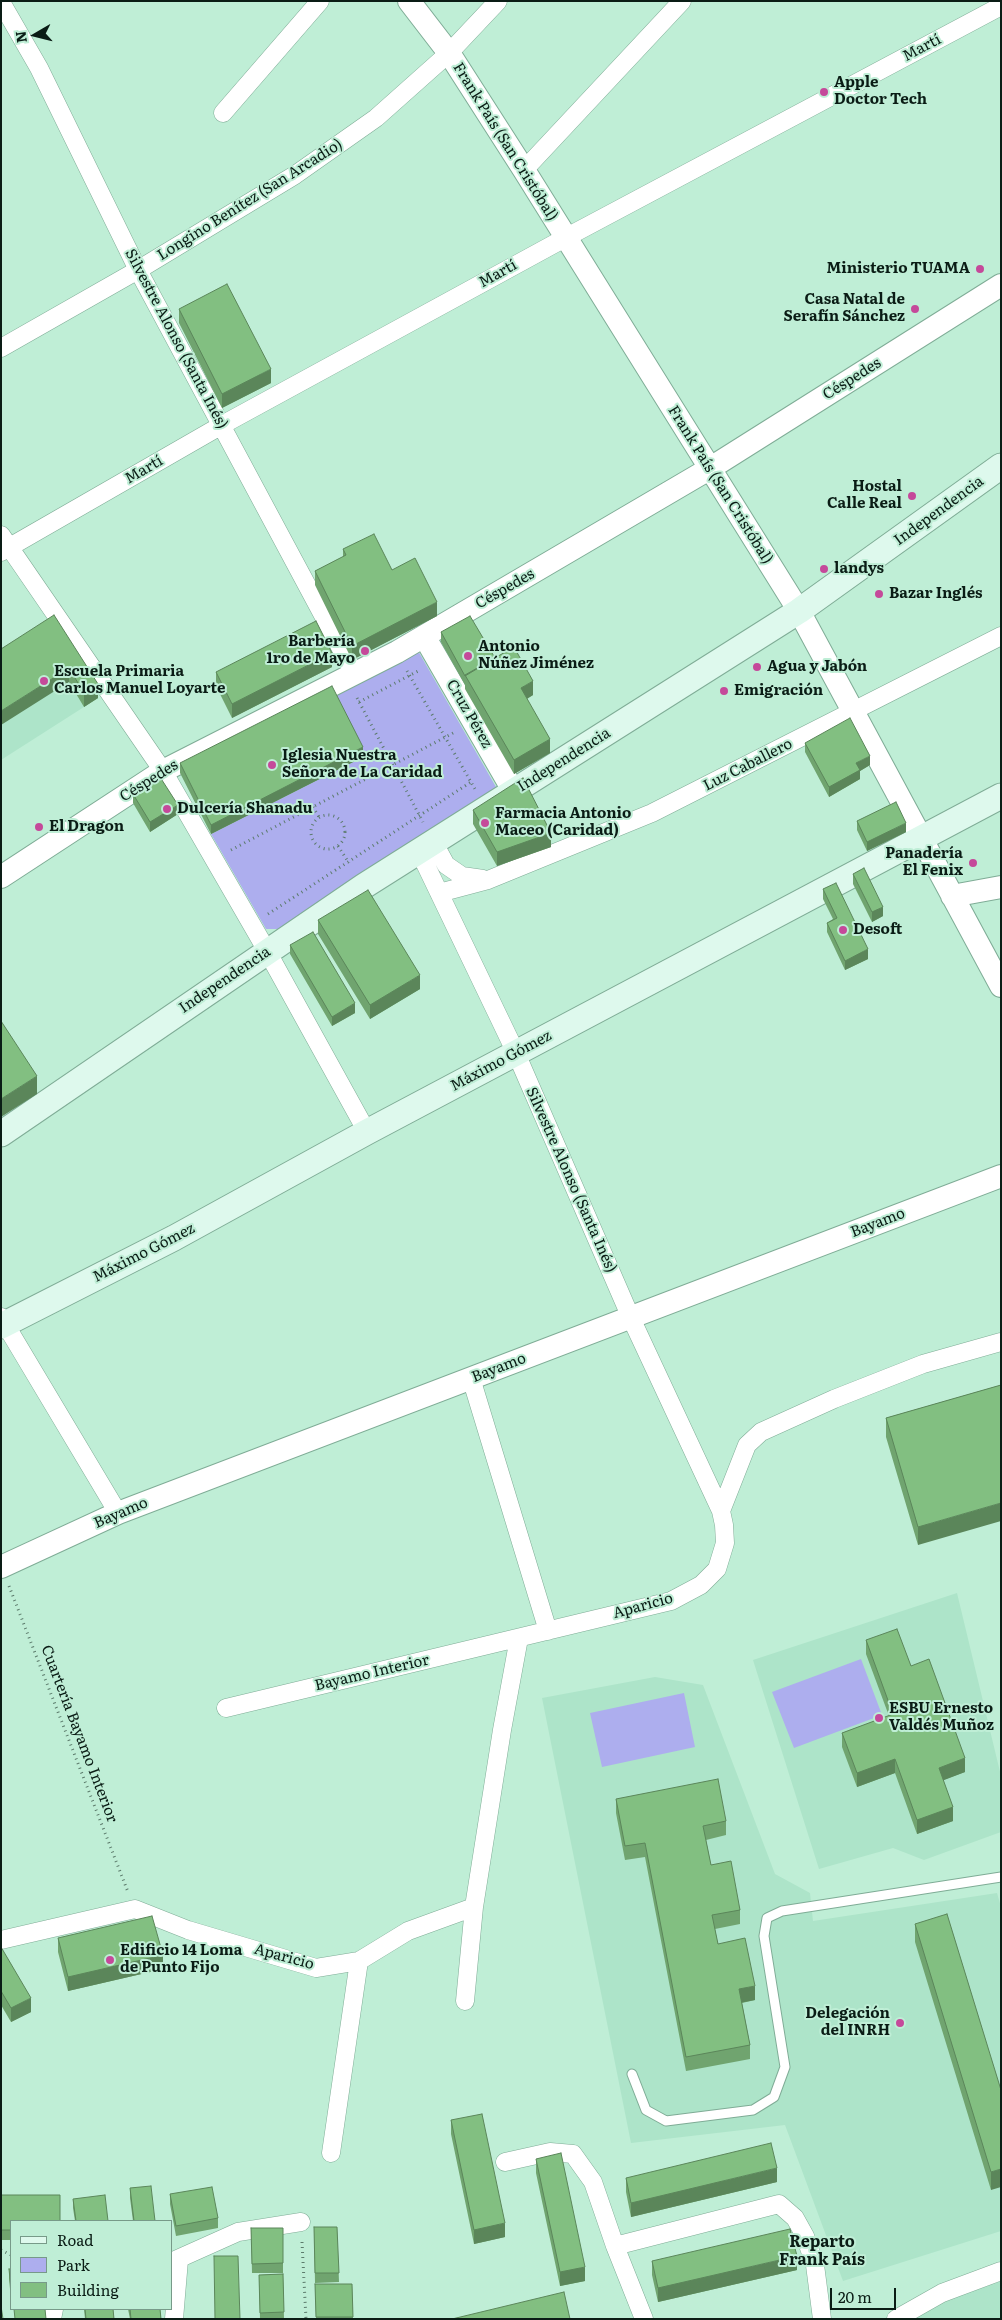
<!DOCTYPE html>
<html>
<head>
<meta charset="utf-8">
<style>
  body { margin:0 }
  #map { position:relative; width:1002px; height:2320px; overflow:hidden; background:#bfeed6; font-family:Literata,serif }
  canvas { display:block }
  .frame { position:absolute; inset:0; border:2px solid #0a1c15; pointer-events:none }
  .legend { position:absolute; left:10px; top:2220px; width:162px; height:90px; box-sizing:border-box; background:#bfeed6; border:1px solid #779a89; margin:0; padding:6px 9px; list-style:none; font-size:15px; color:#0a1c15 }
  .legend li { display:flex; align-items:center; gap:10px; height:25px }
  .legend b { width:25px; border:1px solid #779a89 }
  .north { position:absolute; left:10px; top:10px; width:50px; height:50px; -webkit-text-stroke:4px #bfeed6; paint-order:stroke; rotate:262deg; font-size:14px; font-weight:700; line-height:20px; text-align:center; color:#0a1c15 }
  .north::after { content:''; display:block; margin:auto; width:18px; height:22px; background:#0a1c15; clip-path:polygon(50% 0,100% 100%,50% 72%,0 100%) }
  .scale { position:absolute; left:830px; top:2288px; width:66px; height:22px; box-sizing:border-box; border:2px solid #0a1c15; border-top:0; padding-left:6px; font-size:15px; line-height:18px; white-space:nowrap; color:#0a1c15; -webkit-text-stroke:4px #bfeed6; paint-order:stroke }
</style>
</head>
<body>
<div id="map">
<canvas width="1002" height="2320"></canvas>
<div class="frame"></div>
<ul class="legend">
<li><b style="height:6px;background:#def9ed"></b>Road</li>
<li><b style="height:14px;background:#adaeee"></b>Park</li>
<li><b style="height:14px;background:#82bf81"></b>Building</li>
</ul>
<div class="north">N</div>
<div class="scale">20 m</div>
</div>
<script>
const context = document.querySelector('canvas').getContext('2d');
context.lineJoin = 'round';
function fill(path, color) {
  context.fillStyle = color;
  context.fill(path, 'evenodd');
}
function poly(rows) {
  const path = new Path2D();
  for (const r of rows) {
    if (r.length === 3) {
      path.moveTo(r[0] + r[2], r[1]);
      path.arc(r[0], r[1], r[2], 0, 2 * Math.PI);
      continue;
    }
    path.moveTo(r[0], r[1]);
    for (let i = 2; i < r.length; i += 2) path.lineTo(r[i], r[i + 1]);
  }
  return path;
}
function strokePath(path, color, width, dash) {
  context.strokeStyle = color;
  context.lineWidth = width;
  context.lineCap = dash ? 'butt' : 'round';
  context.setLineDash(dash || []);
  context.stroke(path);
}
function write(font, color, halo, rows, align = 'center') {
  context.font = font + ' Literata,serif';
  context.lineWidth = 4;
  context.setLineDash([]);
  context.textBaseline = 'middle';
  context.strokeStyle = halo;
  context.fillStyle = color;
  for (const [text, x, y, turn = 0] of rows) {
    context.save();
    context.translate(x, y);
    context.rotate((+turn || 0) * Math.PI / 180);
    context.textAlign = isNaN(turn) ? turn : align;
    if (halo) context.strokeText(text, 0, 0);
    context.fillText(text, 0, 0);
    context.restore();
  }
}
fill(poly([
  [54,629,98,698,1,760,1,663],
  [957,1593,1001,1776,1001,1832,924,1860,893,1848,819,1869,753,1660],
  [655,1677,703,1685,775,1874,810,1893,813,1921,997,1893,1001,1907,1001,2231,843,2281,785,2125,631,2143,542,1698],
  [1001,2281,1001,2319,911,2319,910,2314]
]), '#ade4c9');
fill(poly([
  [417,649,496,787,284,929,266,929,211,834,363,757,332,695],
  [861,1659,882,1715,794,1748,772,1692],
  [684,1693,695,1747,602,1767,590,1713]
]), '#adaeee');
const service = poly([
  [632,2074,646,2110,666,2121,753,2110,774,2097,785,2067,764,1936,767,1918,782,1911,1001,1877]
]);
const minor = poly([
  [1,2,39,68,138,270,354,673],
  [223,113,320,1],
  [524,170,682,1],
  [1,348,138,270,295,175,376,118,449,53,498,1],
  [1,535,163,771,267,951,367,1132],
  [1,552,222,425,565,238,1001,6],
  [434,843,446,865,462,876,483,879],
  [439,893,488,880,652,813,1001,636],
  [1,1317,118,1513],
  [471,1378,548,1631],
  [721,1511,747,1445,761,1432,834,1399,923,1364,1001,1342],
  [226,1708,671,1601,701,1585,717,1569,725,1543,724,1525,721,1511,631,1318,516,1053,419,851],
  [1,1940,135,1909,188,1930,316,1968,359,1961,408,1931,474,1907],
  [465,2001,474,1907,502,1730,519,1638],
  [331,2153,359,1961],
  [505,2162,550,2152,573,2154,593,2182,615,2246,644,2319],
  [615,2246,779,2204,795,2218,805,2236,815,2265,822,2319],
  [171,2262,238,2232,301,2222],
  [52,2319,54,2309],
  [174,2319,179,2260],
  [896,2319,942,2293,1001,2271]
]);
const tertiary = poly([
  [409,1,449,53,524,170,799,611,1001,986],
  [424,636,514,792],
  [1,877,163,771,397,652,709,469,1001,285],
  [952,896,1001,887],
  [1,1567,118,1513,1001,1176]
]);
const secondary = poly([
  [1,1134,364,886,799,611,1001,466],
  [1,1326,174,1238,367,1132,1001,796]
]);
strokePath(service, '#7fac96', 11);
strokePath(minor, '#7fac96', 19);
strokePath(tertiary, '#7fac96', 24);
strokePath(secondary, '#7fac96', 27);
strokePath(poly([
  [407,671,475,789],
  [357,698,423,822],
  [359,702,420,670],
  [313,807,319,817],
  [328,832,17],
  [338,846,349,863],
  [231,850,455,732],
  [268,914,471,782],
  [9,1586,128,1892],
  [302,2242,306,2319],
  [1,2250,11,2255]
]), '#5c7b6c', 3, [1, 4]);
strokePath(service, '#fff', 9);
strokePath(minor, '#fff', 18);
strokePath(tertiary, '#fff', 22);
strokePath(secondary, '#def9ed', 25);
fill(poly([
  [179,309,271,383,222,408,179,323],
  [343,549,392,570,437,616,352,660,315,585,315,571,343,557],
  [54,615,98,698,84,707,69,682],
  [441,632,495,658,533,695,527,699,550,753,514,774,465,689,465,685,441,642],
  [332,667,232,718,216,686,216,672],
  [805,743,870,765,860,771,860,779,829,797,805,752],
  [363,757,211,834,180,773,180,763],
  [133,794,178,814,150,832,133,803],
  [473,810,551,847,497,866,473,824],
  [857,821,906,832,867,851,857,830],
  [853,874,883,916,872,922,853,884],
  [823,889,868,959,845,970,827,932,827,923,833,919,823,899],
  [318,920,420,989,370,1019,318,934],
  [290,945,355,1013,332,1026,290,954],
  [1001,1385,918,1545,886,1437,886,1418],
  [866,1640,911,1666,965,1772,943,1780,953,1821,917,1834,895,1773,857,1787,842,1747,842,1733,889,1716,866,1654],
  [616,1799,726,1821,726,1835,706,1840,711,1865,740,1910,740,1924,715,1929,718,1944,755,2000,742,2003,750,2045,750,2059,686,2071,645,1857,625,1860,616,1813],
  [915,1924,1001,2090,991,2190,915,1942],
  [58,1938,163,1969,68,1991,58,1952],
  [1,1947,31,2012,11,2022,1,2005],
  [451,2120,505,2237,474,2244,451,2134],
  [536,2159,585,2281,560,2286,536,2173],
  [626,2178,777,2182,631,2217,626,2192],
  [130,2188,155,2221,133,2221,130,2198],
  [170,2194,218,2218,218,2228,176,2236,170,2204],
  [1,2195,11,2221,11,2240,1,2240],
  [73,2199,108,2221,75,2221,73,2208],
  [314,2227,337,2227,339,2282,315,2283],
  [251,2228,283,2228,283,2273,252,2273],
  [652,2261,797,2270,658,2302,652,2275],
  [9,2269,11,2269,11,2299,9,2279],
  [283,2274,284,2319,260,2319,259,2275],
  [315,2284,352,2284,353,2319,316,2319],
  [84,2309,113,2309,114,2319,85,2319],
  [128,2309,160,2309,161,2319,130,2319]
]), '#70a46f');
fill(poly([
  [271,369,271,383,222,408,222,394],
  [437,602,437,616,352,660,352,646],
  [332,653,332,667,232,718,232,704],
  [69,668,69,682,1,725,1,711],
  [533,681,533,695,521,702,521,688],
  [98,684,98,698,84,707,84,693],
  [550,739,550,753,514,774,514,760],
  [363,747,363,757,211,834,211,825],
  [870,756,870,765,860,771,860,779,829,797,829,787,856,763],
  [178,805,178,814,150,832,150,822],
  [906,823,906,832,867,851,867,842],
  [551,833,551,847,497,866,497,852],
  [883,907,883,916,872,922,872,912],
  [868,949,868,959,845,970,845,961],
  [420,975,420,989,370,1019,370,1005],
  [355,1003,355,1013,332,1026,332,1017],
  [37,1076,37,1094,1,1117,1,1099],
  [1001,1503,1001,1521,918,1545,918,1527],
  [965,1758,965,1772,939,1782,939,1768],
  [895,1759,895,1773,857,1787,857,1773],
  [953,1807,953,1821,917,1834,917,1820],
  [163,1955,163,1969,68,1991,68,1977],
  [755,1986,755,2000,739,2003,739,1989],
  [31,1998,31,2012,11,2022,11,2008],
  [777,2168,777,2182,631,2217,631,2203],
  [1001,2169,1001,2187,991,2190,991,2172],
  [505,2223,505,2237,474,2244,474,2230],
  [797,2256,797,2270,658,2302,658,2288],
  [585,2267,585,2281,560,2286,560,2272]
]), '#5b865a');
const building = poly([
  [227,284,271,369,222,394,179,309,227,284],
  [374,534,392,570,415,558,437,602,352,646,315,571,346,555,343,549,374,534],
  [54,615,98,684,84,693,69,668,1,711,1,649,54,615],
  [470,616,495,658,465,676,441,632,470,616],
  [316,621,332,653,232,704,216,672,316,621],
  [514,647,533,681,521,688,550,739,514,760,465,675,514,647],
  [332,686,363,747,211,825,180,763,332,686],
  [850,718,870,756,856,763,860,770,829,787,805,743,850,718],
  [160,777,178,805,150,822,133,794,160,777],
  [523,778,551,833,497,852,473,810,523,778],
  [896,802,906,823,867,842,857,821,896,802],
  [864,868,883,907,872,912,853,874,864,868],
  [836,883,868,949,845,961,827,923,837,918,823,889,836,883],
  [368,890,420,975,370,1005,318,920,368,890],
  [313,932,355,1003,332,1017,290,945,313,932],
  [1,1021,37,1076,1,1099,1,1021],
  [1001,1385,1001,1503,918,1527,886,1418,1001,1385],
  [897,1629,911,1666,929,1659,965,1758,939,1768,953,1807,917,1820,895,1759,857,1773,842,1733,893,1714,866,1640,897,1629],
  [718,1779,726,1821,703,1826,711,1865,731,1861,740,1910,712,1915,718,1944,745,1938,755,1986,739,1989,750,2045,686,2057,645,1843,625,1846,616,1799,718,1779],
  [947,1914,1001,2090,1001,2169,991,2172,915,1924,947,1914],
  [152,1916,163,1955,68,1977,58,1938,152,1916],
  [1,1947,31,1998,11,2008,1,1991,1,1947],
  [482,2114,505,2223,474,2230,451,2120,482,2114],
  [771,2143,777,2168,631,2203,626,2178,771,2143],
  [561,2153,585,2267,560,2272,536,2159,561,2153],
  [151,2186,155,2221,134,2221,130,2188,151,2186],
  [212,2187,218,2218,176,2226,170,2194,212,2187],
  [1,2195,60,2195,60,2221,11,2221,11,2230,1,2230,1,2195],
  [105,2195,108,2221,76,2221,73,2199,105,2195],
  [314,2227,337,2227,339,2273,315,2273,314,2227],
  [251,2228,283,2228,283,2263,252,2264,251,2228],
  [790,2229,797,2256,658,2288,652,2261,790,2229],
  [214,2256,238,2256,240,2319,215,2319,214,2256],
  [9,2269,11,2269,11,2289,9,2269],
  [283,2274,284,2312,260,2313,259,2275,283,2274],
  [315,2284,352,2284,353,2317,316,2317,315,2284],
  [564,2292,570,2319,452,2319,564,2292],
  [1,2306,3,2319,1,2319,1,2306],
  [14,2309,45,2309,46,2319,15,2319,14,2309],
  [85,2309,113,2309,114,2319,86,2319,85,2309],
  [130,2309,160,2309,161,2319,131,2319,130,2309]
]);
fill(building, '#82bf81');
strokePath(building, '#5b865a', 1);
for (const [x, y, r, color] of [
  [824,92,5,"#c5499a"],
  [980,269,5,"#c5499a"],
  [915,309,5,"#c5499a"],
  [912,496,5,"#c5499a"],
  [824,569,5,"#c5499a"],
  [879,594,5,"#c5499a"],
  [365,651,5,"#c5499a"],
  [468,656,5,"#c5499a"],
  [757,667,5,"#c5499a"],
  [44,681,5,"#c5499a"],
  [724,691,5,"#c5499a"],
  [272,765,5,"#c5499a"],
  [167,809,5,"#c5499a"],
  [485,823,5,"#c5499a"],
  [39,827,5,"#c5499a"],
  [973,863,5,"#c5499a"],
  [843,930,5,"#c5499a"],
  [879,1718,5,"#c5499a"],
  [110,1960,5,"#c5499a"],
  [900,2023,5,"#c5499a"]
]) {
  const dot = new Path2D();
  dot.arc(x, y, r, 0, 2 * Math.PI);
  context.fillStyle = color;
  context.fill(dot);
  strokePath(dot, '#bfeed6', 2);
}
write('15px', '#0a1c15', '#bfeed6', [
  ["Martí",922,48,-28],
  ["Frank País (San Cristóbal)",505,142,58],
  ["Longino Benítez (San Arcadio)",250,200,-32],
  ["Martí",498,274,-29],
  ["Silvestre Alonso (Santa Inés)",176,339,62],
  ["Céspedes",852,379,-32],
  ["Martí",144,470,-30],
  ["Frank País (San Cristóbal)",720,485,58],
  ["Independencia",939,511,-36],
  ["Céspedes",505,589,-30],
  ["Cruz Pérez",469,714,60],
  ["Independencia",564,760,-32],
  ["Luz Caballero",748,765,-27],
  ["Céspedes",149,781,-32],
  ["Independencia",225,980,-34],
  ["Máximo Gómez",501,1061,-28],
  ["Silvestre Alonso (Santa Inés)",571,1180,66],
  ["Bayamo",878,1223,-21],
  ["Máximo Gómez",144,1253,-27],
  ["Bayamo",499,1368,-21],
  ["Bayamo",121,1513,-23],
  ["Aparicio",643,1606,-15],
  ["Bayamo Interior",372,1673,-13],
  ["Cuartería Bayamo Interior",79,1734,69],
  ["Aparicio",284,1957,15]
]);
write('bold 15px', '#0a1c15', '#bfeed6', [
  ["Apple",834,83],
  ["Doctor Tech",834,100],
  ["Ministerio TUAMA",970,269,"right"],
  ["Casa Natal de",905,300,"right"],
  ["Serafín Sánchez",905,317,"right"],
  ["Hostal",902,487,"right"],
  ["Calle Real",902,504,"right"],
  ["landys",834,569],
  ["Bazar Inglés",889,594],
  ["Barbería",355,642,"right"],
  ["1ro de Mayo",355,659,"right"],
  ["Antonio",478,647],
  ["Núñez Jiménez",478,664],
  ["Agua y Jabón",767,667],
  ["Escuela Primaria",54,672],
  ["Carlos Manuel Loyarte",54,689],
  ["Emigración",734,691],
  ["Iglesia Nuestra",282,756],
  ["Señora de La Caridad",282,773],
  ["Dulcería Shanadu",177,809],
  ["Farmacia Antonio",495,814],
  ["Maceo (Caridad)",495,831],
  ["El Dragon",49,827],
  ["Panadería",963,854,"right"],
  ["El Fenix",963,871,"right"],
  ["Desoft",853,930],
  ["ESBU Ernesto",889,1709],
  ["Valdés Muñoz",889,1726],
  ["Edificio 14 Loma",120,1951],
  ["de Punto Fijo",120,1968],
  ["Delegación",890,2014,"right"],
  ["del INRH",890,2031,"right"]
], 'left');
write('bold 16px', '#0a1c15', '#bfeed6', [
  ["Reparto",822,2242],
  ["Frank País",822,2260]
]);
</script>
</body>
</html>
